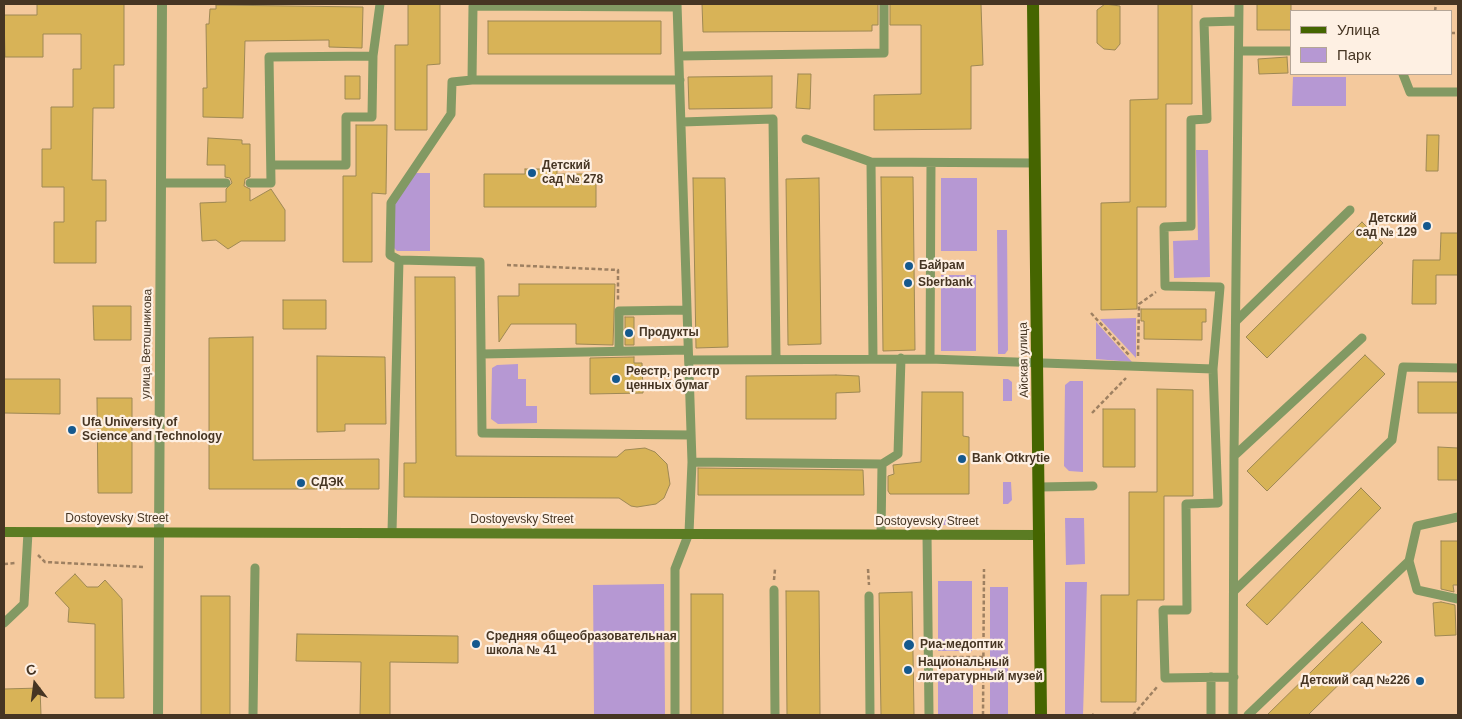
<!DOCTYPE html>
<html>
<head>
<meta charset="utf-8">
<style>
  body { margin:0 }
  #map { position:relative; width:1462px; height:719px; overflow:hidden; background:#f4c99d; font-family:Arial,sans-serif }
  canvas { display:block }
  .frame { position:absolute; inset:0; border:5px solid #463523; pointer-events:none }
  .legend { position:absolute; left:1290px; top:10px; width:162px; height:65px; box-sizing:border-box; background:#fef0e3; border:1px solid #b4a596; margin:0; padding:6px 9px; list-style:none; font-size:15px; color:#463523 }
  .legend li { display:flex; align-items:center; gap:10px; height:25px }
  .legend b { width:25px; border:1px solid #b4a596 }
  .north { position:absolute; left:10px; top:659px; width:50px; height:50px; -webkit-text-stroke:4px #fef0e3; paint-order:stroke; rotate:345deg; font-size:14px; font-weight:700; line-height:20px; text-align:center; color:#463523 }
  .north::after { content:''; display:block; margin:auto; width:18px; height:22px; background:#463523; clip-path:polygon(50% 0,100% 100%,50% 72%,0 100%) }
</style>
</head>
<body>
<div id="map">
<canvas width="1462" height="719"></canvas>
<div class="frame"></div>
<ul class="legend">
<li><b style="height:6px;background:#456500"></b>Улица</li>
<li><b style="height:14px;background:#b698d3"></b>Парк</li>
</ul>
<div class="north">С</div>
</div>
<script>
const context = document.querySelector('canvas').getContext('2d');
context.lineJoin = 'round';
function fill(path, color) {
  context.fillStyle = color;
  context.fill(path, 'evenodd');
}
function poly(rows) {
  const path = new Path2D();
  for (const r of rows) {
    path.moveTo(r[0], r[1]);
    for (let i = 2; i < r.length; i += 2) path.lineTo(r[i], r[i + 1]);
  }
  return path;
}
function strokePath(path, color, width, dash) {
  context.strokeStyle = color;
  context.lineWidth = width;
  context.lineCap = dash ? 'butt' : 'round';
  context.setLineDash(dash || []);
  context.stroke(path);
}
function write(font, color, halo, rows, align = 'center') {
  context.font = font + ' Arial,sans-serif';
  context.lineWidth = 4.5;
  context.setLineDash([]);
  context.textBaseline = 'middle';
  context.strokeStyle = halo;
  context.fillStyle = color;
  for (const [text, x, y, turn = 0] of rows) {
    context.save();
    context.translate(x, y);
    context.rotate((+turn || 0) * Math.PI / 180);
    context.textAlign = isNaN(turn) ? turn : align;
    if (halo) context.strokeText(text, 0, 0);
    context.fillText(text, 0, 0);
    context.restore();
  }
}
fill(poly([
  [1293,77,1346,77,1346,106,1292,106],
  [1196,150,1208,150,1210,277,1174,278,1173,241,1198,240],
  [416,173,430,173,430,251,397,251,394,248,394,204],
  [941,178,977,178,977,251,941,251],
  [997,230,1007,230,1008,350,1005,354,998,354],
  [941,275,976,275,976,351,941,351],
  [1136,318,1136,358,1100,319],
  [1096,322,1132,362,1096,359],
  [518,364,518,379,526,379,526,406,537,406,537,423,498,424,491,419,492,368,497,365],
  [1003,379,1008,379,1012,382,1012,401,1003,401],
  [1070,381,1083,381,1083,472,1069,471,1064,466,1065,385],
  [1003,482,1011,482,1012,500,1008,504,1003,504],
  [895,518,975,518,975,525,896,525],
  [1065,518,1084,518,1085,564,1066,565],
  [938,581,972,581,972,651,938,651],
  [1065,582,1087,582,1083,715,1065,715],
  [664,584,665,715,594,715,593,585],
  [990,587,1008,587,1008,715,990,715],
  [938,674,973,674,973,715,938,715]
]), '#b698d3');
const building = poly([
  [37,4,124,4,124,65,114,65,114,108,93,108,92,180,106,180,106,221,96,221,96,263,54,263,54,222,64,222,64,187,42,187,42,149,51,149,51,107,73,107,73,69,81,69,81,34,43,34,43,57,5,57,4,15,37,15,37,4],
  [408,4,440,4,440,64,427,65,427,130,395,130,395,45,408,45,408,4],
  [702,4,878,4,878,25,872,25,872,31,703,32,702,4],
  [890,4,981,4,983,65,971,66,971,129,874,130,874,95,921,94,921,25,890,25,890,4],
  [1105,4,1120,6,1120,44,1115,50,1104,49,1097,43,1097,10,1105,4],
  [1158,4,1192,4,1192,104,1166,104,1166,207,1137,207,1137,309,1101,310,1101,203,1130,202,1130,100,1158,99,1158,4],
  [1257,4,1291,4,1291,30,1257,30,1257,4],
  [216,5,363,7,362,48,329,47,329,40,245,41,243,118,203,117,203,88,207,88,206,24,209,24,210,9,216,9,216,5],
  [488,21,661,21,661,54,488,54,488,21],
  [1287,57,1288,73,1259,74,1258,59,1287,57],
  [798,74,811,74,810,109,796,108,798,74],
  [345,76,360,76,360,99,345,99,345,76],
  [772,76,772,108,689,109,688,77,772,76],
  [356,125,387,125,386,194,372,193,372,262,343,262,343,176,356,176,356,125],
  [1427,135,1439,135,1438,171,1426,171,1427,135],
  [208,138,242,140,242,144,250,144,250,177,245,179,244,186,250,189,250,201,271,189,285,210,285,241,241,241,228,249,216,240,202,241,200,203,226,202,226,189,232,183,230,178,225,177,225,165,207,165,208,138],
  [525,169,557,169,557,174,596,174,596,207,484,207,484,174,525,174,525,169],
  [881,177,913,177,915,350,883,351,881,177],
  [693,178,725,178,728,347,696,348,693,178],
  [819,178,821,344,788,345,786,179,819,178],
  [1362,222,1383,243,1267,358,1246,337,1362,222],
  [1441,233,1458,233,1458,275,1436,275,1436,304,1412,304,1413,260,1440,260,1441,233],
  [415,277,455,277,456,456,617,457,625,450,645,448,655,452,667,464,670,484,664,498,656,504,637,507,631,506,619,498,404,497,404,463,416,463,415,277],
  [519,284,615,284,613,345,576,344,576,324,511,324,499,342,498,296,519,296,519,284],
  [283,300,326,300,326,329,283,329,283,300],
  [93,306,131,306,131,340,94,340,93,306],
  [1141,309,1206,309,1206,322,1202,322,1202,340,1144,339,1144,321,1141,321,1141,309],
  [625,317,634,317,634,345,625,345,625,317],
  [253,337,253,460,379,459,379,489,209,489,209,338,253,337],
  [1365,355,1385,374,1267,491,1247,471,1365,355],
  [317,356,385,357,386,424,345,424,345,431,317,432,317,356],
  [634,357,634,363,642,363,643,393,590,394,590,358,634,357],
  [836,375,859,376,860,392,836,393,836,419,746,419,746,376,836,375],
  [4,379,60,379,60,414,4,413,4,379],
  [1418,382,1458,382,1458,413,1418,413,1418,382],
  [1157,389,1193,390,1193,496,1164,496,1164,600,1137,600,1136,702,1101,702,1101,595,1129,595,1129,492,1157,492,1157,389],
  [922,392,963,392,963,436,969,437,969,494,890,494,888,491,888,476,894,474,893,465,921,462,922,392],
  [97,398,132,398,132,493,98,493,97,398],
  [1103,409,1135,409,1135,467,1103,467,1103,409],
  [1438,447,1458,448,1458,480,1438,480,1438,447],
  [698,468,863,470,864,495,698,495,698,468],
  [1361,488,1381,508,1267,625,1246,605,1361,488],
  [1441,541,1458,541,1458,585,1453,585,1454,592,1441,589,1441,541],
  [75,574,87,587,98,587,105,580,122,599,124,698,95,698,95,624,68,622,69,608,55,593,75,574],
  [786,591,819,591,820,715,787,715,786,591],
  [912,592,914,715,881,715,879,593,912,592],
  [691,594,723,594,723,715,691,715,691,594],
  [201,596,230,596,230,715,201,715,201,596],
  [1441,602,1455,605,1456,635,1435,636,1433,603,1441,602],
  [1362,622,1382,642,1308,715,1267,715,1362,622],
  [297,634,458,636,458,663,390,662,390,715,360,715,361,662,296,661,297,634],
  [40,688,41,715,4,715,4,689,40,688]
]);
fill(building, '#d8b357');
strokePath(building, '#9e8854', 1);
strokePath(poly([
  [1435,11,1436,4],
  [1451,33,1458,33],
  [507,265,618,270,618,300],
  [1091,313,1129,355],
  [1138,356,1139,304,1156,292],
  [1092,413,1126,378],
  [38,555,45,562,144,567],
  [4,564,15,563],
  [868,569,869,585],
  [774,580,775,569],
  [940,657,983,657],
  [1092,714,1093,715],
  [983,715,984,569],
  [1133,715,1157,687]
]), '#9e8061', 2.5, [4, 2.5]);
strokePath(poly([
  [677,7,473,6,472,80,680,80],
  [1239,51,1291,51],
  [679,56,884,53,884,4],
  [1403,74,1410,92,1458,92],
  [682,122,773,119,776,359],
  [806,139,871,162],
  [271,165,346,165,346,117,372,117,373,56,380,4],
  [161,183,226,183],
  [250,183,271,183,269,57,373,56],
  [399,260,390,255,391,203,451,114,452,82,472,80],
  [1236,321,1350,210],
  [619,351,619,311,687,310],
  [482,354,688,350],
  [873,358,871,162,1035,163],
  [930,359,931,163],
  [689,360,930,359,1213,369],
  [1234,456,1362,338],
  [692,462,882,464],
  [1040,487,1093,486],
  [1458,517,1417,526,1409,561,1417,590,1458,599],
  [392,532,399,260,480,262,482,433,691,435],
  [881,534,882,464,898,454,901,358],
  [927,534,929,715],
  [774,590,775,715],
  [1234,591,1392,440,1403,367,1458,368],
  [869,596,870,715],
  [4,623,24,604,28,532],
  [1234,677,1165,678,1163,610,1187,610,1186,504,1218,503,1213,369,1220,287,1165,286,1164,227,1191,226,1191,120,1207,119,1204,22,1238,21],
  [253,715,255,568],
  [675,715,675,569,689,533,692,462,677,4],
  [1211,715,1211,677],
  [1233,715,1234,456,1239,4],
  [1248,715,1409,561]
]), '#829963', 9);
strokePath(poly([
  [158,715,162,4]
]), '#829963', 10);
strokePath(poly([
  [4,532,1040,535]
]), '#5b7c23', 10);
strokePath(poly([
  [1033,4,1041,715]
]), '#456500', 12);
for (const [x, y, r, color] of [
  [532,173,5,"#15598e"],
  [1427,226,5,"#15598e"],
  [909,266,5,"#15598e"],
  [908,283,5,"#15598e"],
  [629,333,5,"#15598e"],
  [616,379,5,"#15598e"],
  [72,430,5,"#15598e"],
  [962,459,5,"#15598e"],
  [301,483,5,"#15598e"],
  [476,644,5,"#15598e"],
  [909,645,6,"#15598e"],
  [908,670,5,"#15598e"],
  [1420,681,5,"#15598e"]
]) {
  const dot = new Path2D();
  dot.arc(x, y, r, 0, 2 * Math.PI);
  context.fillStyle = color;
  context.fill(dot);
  strokePath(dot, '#fef0e3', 2);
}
write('bold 12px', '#463523', '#fef0e3', [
  ["Детский",542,166],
  ["сад № 278",542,180],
  ["Детский",1417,219,"right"],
  ["сад № 129",1417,233,"right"],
  ["Байрам",919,266],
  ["Sberbank",918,283],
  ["Продукты",639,333],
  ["Реестр, регистр",626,372],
  ["ценных бумаг",626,386],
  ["Ufa University of",82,423],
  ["Science and Technology",82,437],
  ["Bank Otkrytie",972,459],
  ["СДЭК",311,483],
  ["Средняя общеобразовательная",486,637],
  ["школа № 41",486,651],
  ["Риа-медоптик",920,645],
  ["Национальный",918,663],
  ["литературный музей",918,677],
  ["Детский сад №226",1410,681,"right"]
], 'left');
write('12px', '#463523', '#fef0e3', [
  ["улица Ветошникова",147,344,-89],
  ["Айская улица",1024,360,-91],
  ["Dostoyevsky Street",117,519],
  ["Dostoyevsky Street",522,520],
  ["Dostoyevsky Street",927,522]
]);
</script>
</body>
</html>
